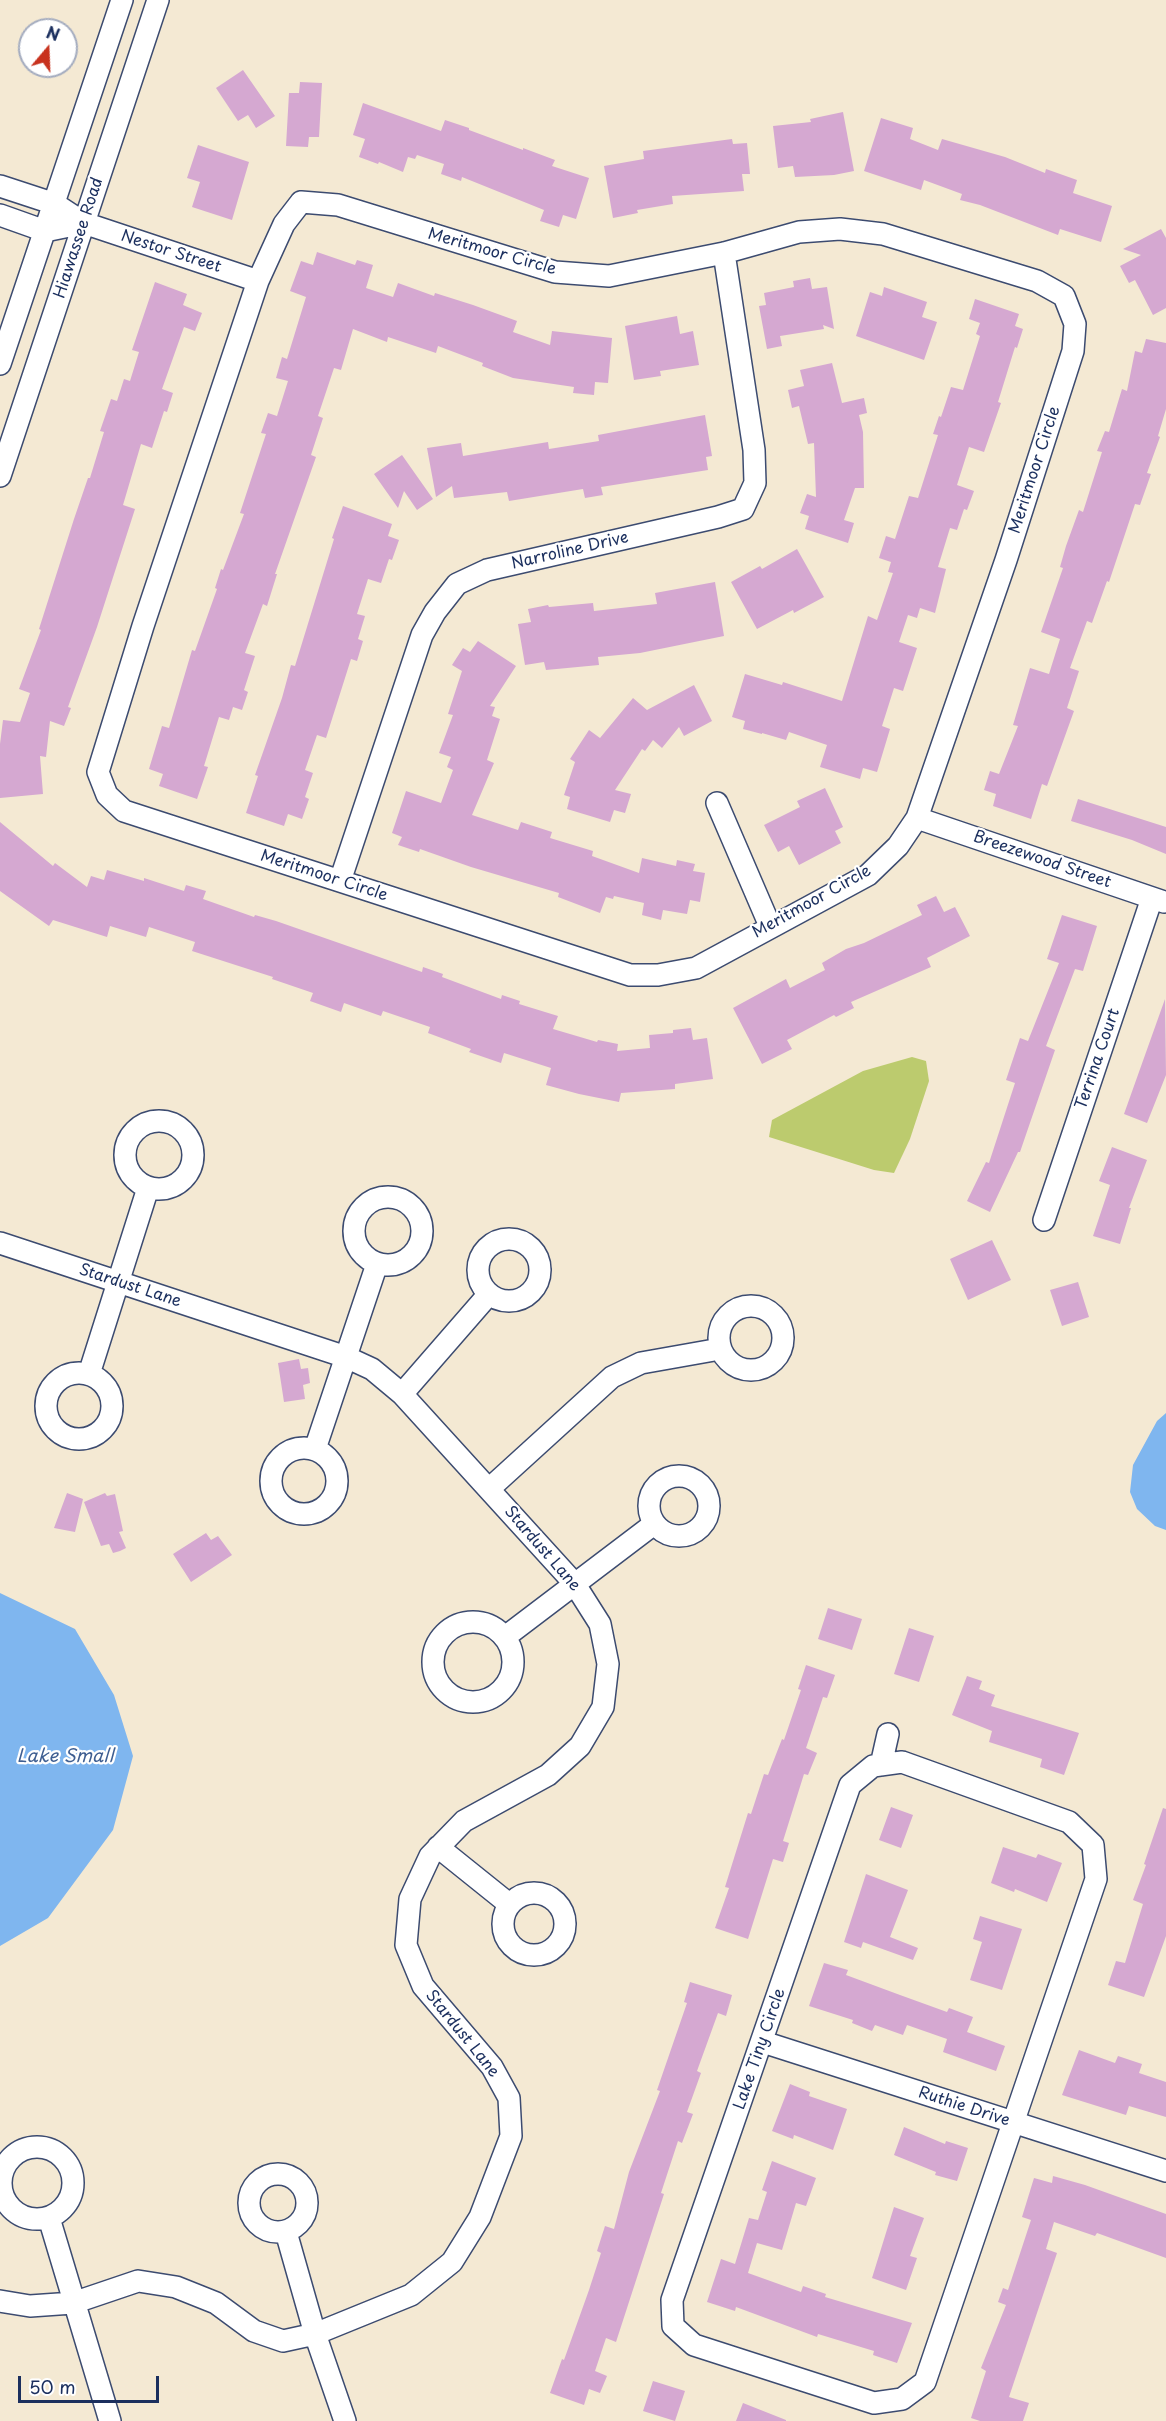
<!DOCTYPE html>
<html>
<head>
<meta charset="utf-8">
<style>
  body { margin:0 }
  #map { position:relative; width:1166px; height:2421px; overflow:hidden; background:#f4e9d3; font-family:"Playpen Sans",sans-serif }
  canvas { display:block }
  .north { position:absolute; left:18px; top:18px; width:60px; height:60px; box-sizing:border-box; background:#fff; border:2px solid #a4acbf; border-radius:50%; rotate:19deg; font-size:16px; font-weight:700; line-height:24px; text-align:center; color:#1b2f5e }
  .north::after { content:''; display:block; margin:auto; width:21px; height:27px; background:#c8321e; clip-path:polygon(50% 0,100% 100%,50% 72%,0 100%) }
  .scale { position:absolute; left:18px; top:2376px; width:141px; height:27px; box-sizing:border-box; border:3px solid #1b2f5e; border-top:0; padding-left:8px; font-size:18px; line-height:21px; white-space:nowrap; color:#1b2f5e; -webkit-text-stroke:4px #fff; paint-order:stroke }
</style>
</head>
<body>
<div id="map">
<canvas width="1166" height="2421"></canvas>
<div class="north">N</div>
<div class="scale">50 m</div>
</div>
<script>
const context = document.querySelector('canvas').getContext('2d');
context.lineJoin = 'round';
function fill(path, color) {
  context.fillStyle = color;
  context.fill(path, 'evenodd');
}
function poly(rows) {
  const path = new Path2D();
  for (const r of rows) {
    if (r.length === 3) {
      path.moveTo(r[0] + r[2], r[1]);
      path.arc(r[0], r[1], r[2], 0, 2 * Math.PI);
      continue;
    }
    path.moveTo(r[0], r[1]);
    for (let i = 2; i < r.length; i += 2) path.lineTo(r[i], r[i + 1]);
  }
  return path;
}
function strokePath(path, color, width, dash) {
  context.strokeStyle = color;
  context.lineWidth = width;
  context.lineCap = dash ? 'butt' : 'round';
  context.setLineDash(dash || []);
  context.stroke(path);
}
function write(font, color, halo, rows, align = 'center') {
  context.font = font + ' "Playpen Sans",sans-serif';
  context.lineWidth = 4.5;
  context.setLineDash([]);
  context.textBaseline = 'middle';
  context.strokeStyle = halo;
  context.fillStyle = color;
  for (const [text, x, y, turn = 0] of rows) {
    context.save();
    context.translate(x, y);
    context.rotate((+turn || 0) * Math.PI / 180);
    context.textAlign = isNaN(turn) ? turn : align;
    if (halo) context.strokeText(text, 0, 0);
    context.fillText(text, 0, 0);
    context.restore();
  }
}
fill(poly([
  [912,1057,926,1061,929,1081,910,1139,894,1173,874,1170,769,1137,772,1120,863,1071]
]), '#bccb6e');
fill(poly([
  [1166,1413,1166,1530,1155,1526,1137,1509,1130,1492,1133,1465,1157,1421],
  [0,1593,75,1629,114,1695,133,1756,113,1830,48,1918,0,1946]
]), '#7fb6ef');
fill(poly([
  [243,70,275,116,256,128,248,115,238,121,216,88],
  [300,82,322,83,319,137,309,137,308,147,286,146,289,93,299,93],
  [363,103,441,131,445,120,469,128,469,130,523,150,523,148,555,160,552,166,589,178,576,219,563,215,559,227,540,221,544,210,462,177,461,181,441,174,444,164,417,155,415,159,408,157,403,172,379,162,378,164,359,157,365,139,353,135],
  [843,112,854,171,834,175,795,177,793,166,778,168,773,126,811,122,810,119],
  [881,118,913,128,910,139,938,150,942,139,1005,157,1045,173,1046,169,1077,180,1073,193,1112,206,1101,242,1060,229,1058,235,980,205,960,200,962,194,924,180,921,190,864,171],
  [732,139,733,144,747,143,750,174,742,174,744,191,672,196,673,204,637,210,638,213,613,218,604,166,644,159,643,151],
  [198,145,249,162,232,220,192,207,200,182,187,178],
  [1161,229,1166,238,1166,308,1153,315,1135,280,1129,283,1120,266,1141,255,1123,249],
  [317,252,355,265,357,260,373,265,366,288,393,297,398,283,434,296,435,293,473,305,517,321,513,332,550,345,552,331,612,338,608,383,595,382,594,395,573,393,574,387,513,378,482,366,483,363,438,346,436,353,388,337,387,342,353,329,341,370,334,368,318,416,323,418,311,455,316,457,275,574,277,574,267,606,263,604,245,653,255,656,244,690,248,692,242,710,233,707,229,720,219,717,204,766,208,767,197,799,159,786,163,774,149,769,162,726,169,728,192,650,195,651,217,589,215,588,221,569,223,570,244,514,240,513,266,434,261,433,268,413,277,416,288,381,276,378,282,357,287,359,306,297,290,291,301,261,313,265],
  [810,278,812,289,827,287,834,329,823,325,824,329,780,336,782,346,767,349,759,306,766,305,764,293,794,287,793,281],
  [155,282,187,294,183,305,202,313,195,331,184,327,162,389,173,393,167,412,164,411,152,448,141,444,123,505,135,509,97,627,68,707,71,708,64,726,50,721,46,757,40,756,43,794,0,798,0,744,3,720,20,722,30,693,19,689,41,630,39,629,74,519,88,478,90,478,104,432,100,431,111,399,117,401,124,379,130,381,139,352,132,350],
  [884,287,927,302,922,317,937,322,924,360,856,336,870,292,882,296],
  [975,299,1019,314,1015,326,1023,329,1017,348,1015,347,998,402,1001,403,984,452,969,447,957,485,974,491,967,510,964,509,957,530,950,528,938,567,946,569,935,613,920,608,917,618,908,615,899,642,917,648,903,691,894,688,882,726,890,729,877,772,863,768,860,779,820,767,827,745,789,732,786,740,762,733,762,734,743,729,745,721,732,717,745,674,782,685,783,682,842,701,868,616,877,620,893,573,888,572,891,562,879,558,886,536,895,539,909,496,918,498,938,435,933,434,939,416,941,417,951,387,963,390,980,336,976,334,980,323,969,319],
  [677,316,680,334,693,331,699,365,660,371,661,376,634,380,625,326],
  [1146,339,1166,343,1166,409,1158,436,1160,437,1147,473,1151,474,1140,505,1135,504,1109,582,1107,581,1092,623,1087,621,1070,668,1079,671,1067,708,1074,711,1047,786,1042,784,1031,819,993,806,996,794,984,790,990,771,999,774,1018,726,1013,725,1030,668,1049,674,1060,639,1041,632,1063,568,1060,567,1066,546,1079,510,1083,512,1102,452,1097,451,1105,431,1109,432,1122,389,1127,391,1135,351,1142,353],
  [832,363,842,403,864,398,867,413,859,415,863,432,864,488,855,488,844,520,854,523,848,543,805,529,809,516,800,513,807,494,816,497,814,443,808,444,799,406,792,408,788,390,804,386,800,370],
  [705,415,712,456,706,457,708,470,601,487,603,495,585,498,583,489,509,501,507,492,454,498,452,486,436,497,427,448,461,443,463,456,548,442,549,449,599,441,598,435],
  [402,455,433,499,417,510,404,491,398,508,374,474],
  [343,506,392,524,388,536,399,540,392,560,389,559,381,583,368,579,357,614,365,616,358,639,363,641,357,661,351,659,326,738,317,735,305,770,313,773,305,797,309,799,302,819,288,814,284,826,246,813,258,776,255,775,282,698,291,665,295,666,334,539,332,538],
  [797,549,824,597,794,613,793,610,757,629,731,582,760,566,762,569],
  [715,582,724,636,640,653,598,657,599,665,546,670,544,662,525,665,518,624,531,622,528,609,548,605,549,607,593,603,594,611,657,604,655,593],
  [478,641,516,666,490,706,495,707,492,716,500,719,487,760,494,763,472,815,518,830,521,822,552,832,550,838,593,851,592,856,639,873,642,858,676,866,677,860,695,864,693,871,705,873,700,902,690,900,687,914,663,910,661,920,642,915,644,903,614,896,613,899,606,897,600,913,558,897,559,893,471,867,420,849,419,852,398,845,402,837,392,833,406,791,441,803,453,770,447,767,451,757,439,753,453,715,448,714,462,671,452,665,463,648,470,652],
  [694,685,712,721,684,736,679,727,662,748,653,740,645,751,642,749,615,790,631,794,625,813,614,810,610,822,567,809,570,797,564,795,575,762,570,759,589,730,600,738,633,698,647,710],
  [825,788,843,827,835,831,841,843,799,865,789,846,778,852,764,825,800,807,797,801],
  [1078,799,1166,827,1166,854,1132,840,1071,821],
  [0,822,53,866,55,863,87,887,91,876,104,880,107,870,144,881,144,878,184,891,186,885,206,891,203,899,254,917,255,915,276,921,422,972,423,967,443,974,442,977,501,999,502,995,520,1001,519,1004,558,1016,553,1029,597,1042,598,1040,618,1044,617,1051,650,1048,649,1035,673,1033,673,1030,691,1028,693,1040,707,1038,713,1079,675,1084,675,1089,621,1093,619,1102,579,1094,546,1085,551,1068,504,1053,501,1063,469,1052,471,1049,428,1033,430,1027,383,1011,381,1016,344,1003,341,1012,310,1001,313,993,272,979,273,977,192,951,195,942,149,927,146,937,110,926,107,937,53,920,49,926,0,891],
  [936,896,944,912,955,907,970,936,927,958,931,967,851,1002,854,1008,836,1017,834,1015,787,1040,792,1049,762,1064,733,1008,786,979,790,988,825,970,822,963,846,949,864,943,922,915,917,905],
  [1062,915,1097,926,1083,971,1075,969,1046,1046,1055,1050,1020,1152,1018,1152,990,1212,967,1201,986,1162,989,1163,1015,1083,1006,1080,1020,1038,1028,1041,1059,963,1047,959],
  [1165,999,1166,1075,1147,1123,1124,1114],
  [1112,1147,1147,1160,1129,1208,1131,1208,1120,1244,1093,1236,1110,1185,1099,1181],
  [992,1240,1011,1280,968,1300,950,1259],
  [1078,1282,1089,1317,1062,1326,1050,1290],
  [299,1359,301,1369,308,1368,310,1383,303,1385,305,1399,284,1402,278,1363],
  [67,1493,83,1499,75,1532,54,1528],
  [105,1493,107,1496,115,1494,123,1531,119,1532,126,1548,120,1551,113,1553,109,1544,101,1546,84,1502],
  [206,1533,211,1540,218,1536,232,1555,191,1582,173,1554],
  [828,1608,862,1619,852,1650,818,1639],
  [909,1628,934,1636,919,1682,894,1674],
  [806,1665,835,1675,827,1698,823,1697,806,1748,817,1753,808,1775,804,1774,783,1841,789,1843,783,1862,773,1859,748,1939,715,1928,729,1888,725,1887,748,1813,751,1814,764,1774,768,1775,782,1739,784,1740,801,1690,798,1689],
  [967,1676,982,1681,979,1689,995,1695,991,1706,1079,1733,1064,1775,1040,1767,1042,1759,989,1742,992,1731,952,1715],
  [891,1807,913,1815,901,1848,879,1840],
  [1163,1808,1166,1809,1166,1936,1144,1997,1108,1985,1116,1961,1125,1963,1143,1904,1133,1900,1146,1865,1144,1864],
  [1003,1847,1036,1858,1038,1854,1062,1863,1047,1902,1015,1889,1014,1892,991,1883],
  [866,1874,908,1890,890,1937,918,1948,913,1960,863,1942,861,1948,844,1942],
  [980,1916,1022,1929,1002,1990,970,1980,982,1942,973,1939],
  [824,1963,848,1970,846,1975,900,1995,947,2012,949,2008,973,2017,967,2032,1005,2046,996,2071,943,2052,947,2039,907,2025,903,2035,875,2025,872,2031,852,2023,853,2020,809,2006],
  [690,1982,732,1995,726,2016,718,2013,697,2071,701,2073,687,2112,693,2114,682,2143,678,2141,661,2193,664,2194,616,2342,606,2338,595,2371,607,2376,600,2393,589,2389,584,2405,550,2393,562,2359,564,2360,589,2290,601,2253,597,2251,605,2226,614,2229,629,2172,660,2091,657,2090,687,2003,684,2002],
  [1079,2050,1115,2063,1118,2056,1142,2064,1139,2073,1166,2082,1166,2117,1129,2106,1126,2115,1062,2095],
  [790,2084,810,2092,809,2096,847,2109,833,2150,794,2135,793,2139,772,2131],
  [904,2127,945,2144,946,2141,968,2148,957,2181,935,2175,936,2172,894,2155],
  [772,2161,816,2178,806,2206,796,2203,782,2250,757,2243,748,2273,801,2292,803,2286,826,2294,825,2297,912,2323,897,2363,873,2355,874,2351,818,2334,817,2337,736,2307,735,2311,707,2302,721,2259,735,2264,749,2218,758,2220,767,2192,762,2190],
  [1053,2176,1085,2185,1166,2214,1166,2258,1097,2233,1095,2236,1054,2222,1046,2249,1057,2253,1009,2397,1029,2403,1023,2421,980,2421,971,2418,986,2371,981,2368,1006,2305,998,2302,1003,2288,1008,2290,1031,2220,1022,2217,1034,2178,1052,2183],
  [894,2207,924,2218,910,2256,917,2258,906,2290,872,2278],
  [653,2381,685,2391,675,2421,643,2411],
  [743,2403,786,2420,786,2421,736,2421]
]), '#d5a8d1');
const minor = poly([
  [0,186,55,204,84,223,258,281],
  [301,202,338,205,555,272,609,276,724,253,799,232,840,229,883,234,1037,281,1064,296,1075,324,1073,351,1006,560,917,818,898,846,868,875,696,968,658,975,630,975,124,811,107,795,98,772,143,626,258,281,284,224,301,202],
  [0,215,45,231,84,223],
  [0,364,122,0],
  [0,476,158,0],
  [717,803,770,926],
  [917,818,1164,902],
  [340,881,422,635,435,612,457,584,487,570,718,517,743,509,755,483,754,450,724,253],
  [159,1155,34],
  [388,1231,34],
  [1044,1220,1152,898],
  [509,1270,31],
  [0,1243,346,1357,372,1369,402,1394,574,1583,600,1624,608,1664,603,1707,580,1746,548,1775,464,1821,430,1856,410,1899,406,1945,423,1986,492,2067,509,2098,511,2136,480,2217,452,2262,411,2295,315,2334,283,2341,254,2331,216,2303,176,2287,138,2281,73,2303,30,2306,0,2301],
  [751,1338,32],
  [79,1406,33],
  [89,1374,148,1188],
  [402,1394,489,1294],
  [304,1481,33],
  [315,1449,377,1264],
  [679,1506,30],
  [489,1489,612,1377,641,1363,720,1349],
  [473,1662,40],
  [505,1637,654,1524],
  [902,1762,1069,1822,1093,1845,1096,1879,925,2382,902,2399,874,2403,694,2345,673,2326,672,2300,850,1785,873,1766,902,1762],
  [881,1765,888,1734],
  [438,1847,509,1904],
  [534,1924,31],
  [763,2042,1166,2171],
  [37,2183,36],
  [278,2203,29],
  [49,2218,110,2421],
  [286,2232,315,2334,345,2421]
]);
strokePath(minor, '#3c4b70', 24);
strokePath(minor, '#fff', 21);
write('16px', '#1b2f5e', '#fff', [
  ["Hiawassee Road",79,238,-72],
  ["Nestor Street",171,252,18],
  ["Meritmoor Circle",492,252,16],
  ["Meritmoor Circle",1035,470,-72],
  ["Narroline Drive",570,551,-13],
  ["Breezewood Street",1042,860,19],
  ["Meritmoor Circle",324,876,18],
  ["Meritmoor Circle",812,902,-29],
  ["Terrina Court",1098,1059,-71],
  ["Stardust Lane",130,1286,18],
  ["Stardust Lane",542,1549,49],
  ["Stardust Lane",462,2034,51],
  ["Lake Tiny Circle",760,2049,-71],
  ["Ruthie Drive",964,2107,18]
]);
write('italic 18px', '#3e5e91', '#fff', [
  ["Lake Small",65,1757]
]);
</script>
</body>
</html>
